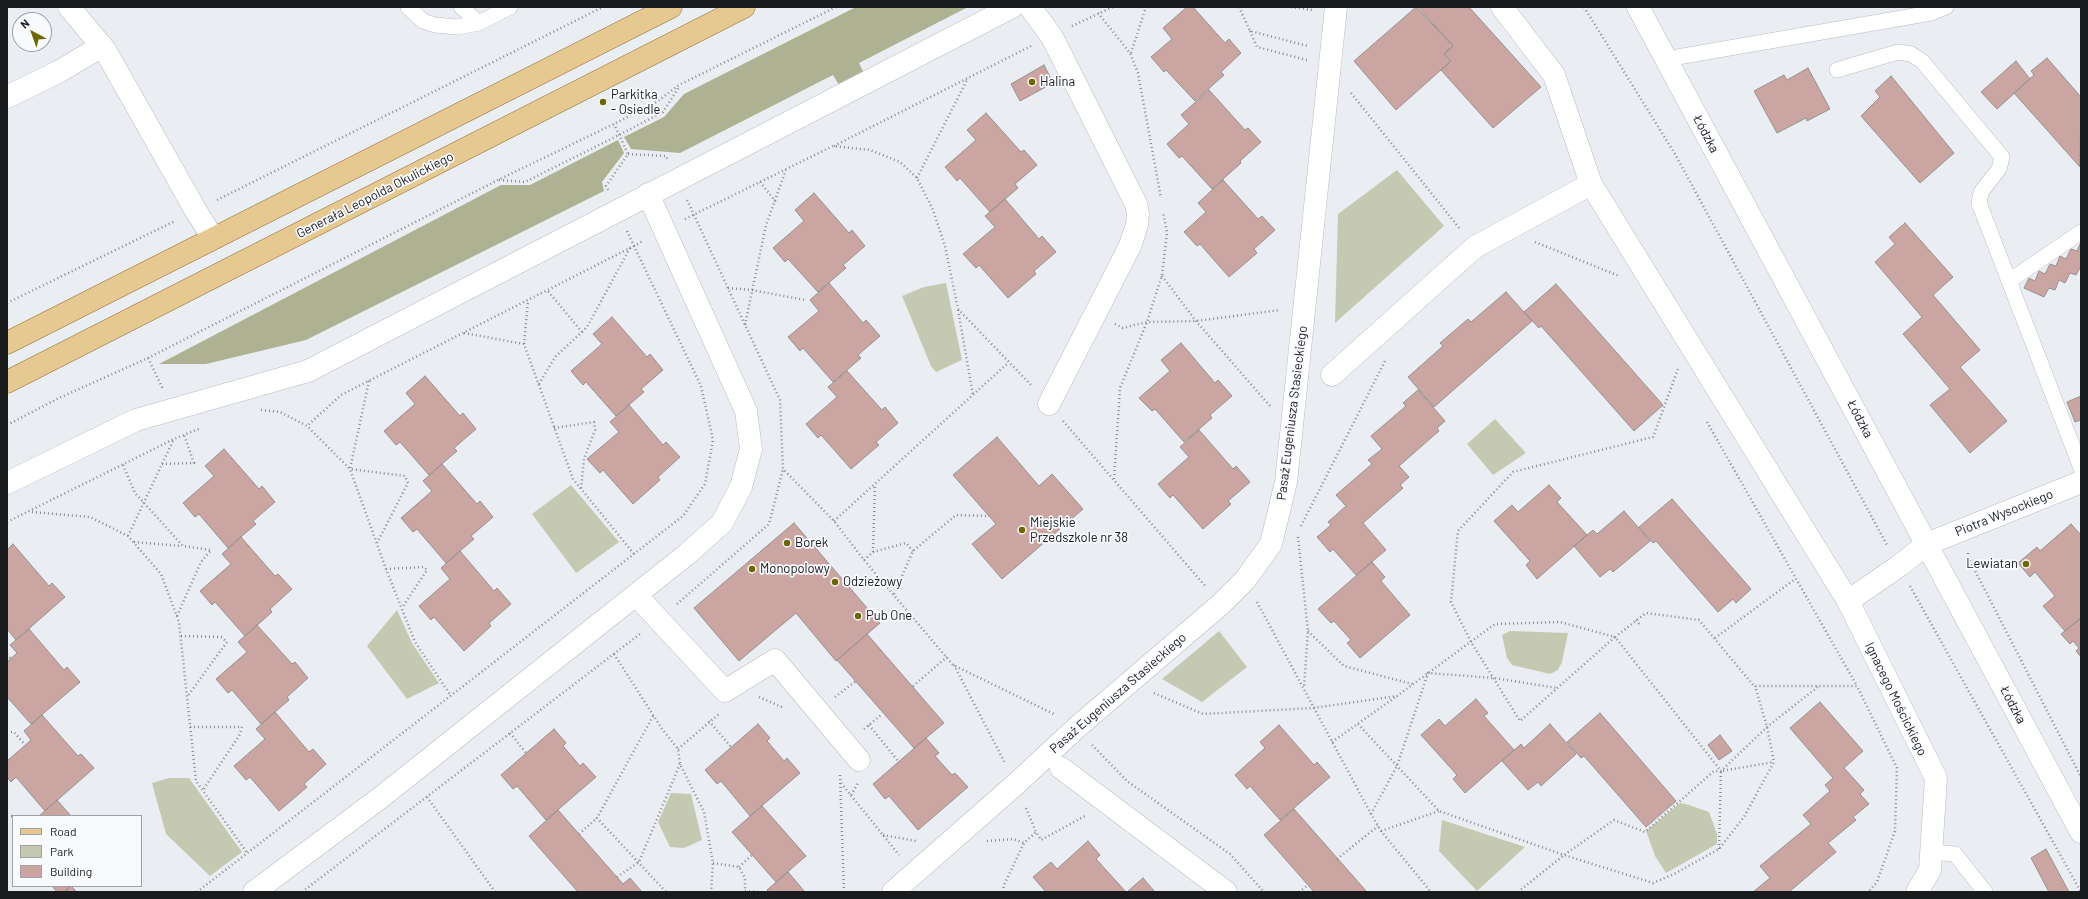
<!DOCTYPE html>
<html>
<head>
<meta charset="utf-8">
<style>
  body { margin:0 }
  #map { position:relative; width:2088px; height:899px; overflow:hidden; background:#eaedf2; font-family:Barlow,sans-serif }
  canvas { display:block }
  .frame { position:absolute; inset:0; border:8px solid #1a1b1d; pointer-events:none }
  .legend { position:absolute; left:12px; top:815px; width:130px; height:72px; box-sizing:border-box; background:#f8fafe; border:1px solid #9fa1a4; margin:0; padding:5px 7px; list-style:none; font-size:12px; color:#1a1b1d }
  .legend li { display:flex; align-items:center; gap:8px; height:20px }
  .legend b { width:20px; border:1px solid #9fa1a4 }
  .north { position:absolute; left:12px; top:12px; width:40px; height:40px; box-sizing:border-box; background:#f8fafe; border:1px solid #9fa1a4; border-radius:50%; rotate:319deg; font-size:11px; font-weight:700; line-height:16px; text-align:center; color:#1a1b1d }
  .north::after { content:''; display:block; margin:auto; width:14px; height:18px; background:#6d6700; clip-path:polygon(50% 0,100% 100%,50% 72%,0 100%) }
</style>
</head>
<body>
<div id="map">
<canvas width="2088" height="899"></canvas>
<div class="frame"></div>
<ul class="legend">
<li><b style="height:5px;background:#e6c891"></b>Road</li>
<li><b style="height:11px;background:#c6c9b2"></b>Park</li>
<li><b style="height:11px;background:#caa5a1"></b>Building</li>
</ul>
<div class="north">N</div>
</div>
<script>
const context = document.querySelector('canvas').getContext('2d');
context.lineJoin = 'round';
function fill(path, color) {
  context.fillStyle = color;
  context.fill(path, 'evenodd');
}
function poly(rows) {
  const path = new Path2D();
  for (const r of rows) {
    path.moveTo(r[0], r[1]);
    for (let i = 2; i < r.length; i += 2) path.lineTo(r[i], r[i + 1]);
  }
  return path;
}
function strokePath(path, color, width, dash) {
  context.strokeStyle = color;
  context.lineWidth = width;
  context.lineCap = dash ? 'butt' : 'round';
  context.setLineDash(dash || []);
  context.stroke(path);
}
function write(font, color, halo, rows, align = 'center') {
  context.font = font + ' Barlow,sans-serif';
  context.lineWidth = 3.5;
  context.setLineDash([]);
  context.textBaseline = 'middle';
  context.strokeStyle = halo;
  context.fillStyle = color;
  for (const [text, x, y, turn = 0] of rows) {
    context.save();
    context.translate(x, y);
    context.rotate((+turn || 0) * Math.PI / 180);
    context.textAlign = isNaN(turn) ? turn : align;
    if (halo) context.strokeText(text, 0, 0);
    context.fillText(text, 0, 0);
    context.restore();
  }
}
fill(poly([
  [1397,170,1444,226,1335,323,1338,214],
  [946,283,962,360,936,372,931,366,902,296,924,287],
  [1495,419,1526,453,1493,475,1467,444],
  [571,485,619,542,576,573,532,514],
  [397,610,412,643,439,683,407,699,367,646],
  [1219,631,1247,667,1202,702,1162,679],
  [1510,631,1568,633,1562,662,1558,670,1550,674,1512,665,1507,658,1502,635],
  [169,778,189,778,242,852,210,876,166,834,152,783],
  [671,793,691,794,702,840,684,848,670,847,658,822],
  [1680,803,1686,804,1709,812,1717,834,1717,844,1666,873,1655,856,1646,831],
  [1442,820,1525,847,1477,891,1439,851]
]), '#c6c9b2');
fill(poly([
  [856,7,968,7,859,63,866,78,842,90,833,75,680,153,631,149,624,137,664,117,684,94],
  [618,140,624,153,602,182,604,191,306,340,206,364,159,364,501,185,530,185]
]), '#aeb292');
const building = poly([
  [1187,7,1193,7,1225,43,1229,39,1241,53,1221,72,1224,75,1195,101,1166,70,1164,72,1151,57,1172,39,1163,28,1187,7],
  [1416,7,1453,46,1444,54,1451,61,1396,110,1354,61,1416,7],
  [1418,7,1469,7,1541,87,1493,128,1441,70,1451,61,1444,54,1453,46,1418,7],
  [2047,58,2081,97,2080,167,2014,93,2034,75,2031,71,2047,58],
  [2016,61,2030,79,1997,109,1981,92,2016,61],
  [1044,65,1053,83,1020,101,1011,84,1044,65],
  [1808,68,1830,109,1807,121,1806,118,1777,133,1754,91,1784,75,1787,80,1808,68],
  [1891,76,1954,153,1920,183,1861,116,1880,97,1875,91,1891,76],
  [1209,90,1245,130,1248,128,1261,142,1240,161,1241,163,1212,189,1182,156,1179,158,1167,144,1189,124,1181,115,1209,90],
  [986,113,1021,152,1024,150,1037,165,1015,184,1018,188,990,212,960,178,957,181,945,167,976,140,967,130,986,113],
  [1223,180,1258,219,1262,216,1275,230,1254,249,1257,253,1229,277,1200,244,1197,246,1184,232,1206,212,1198,203,1223,180],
  [814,193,849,233,852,230,865,246,843,265,846,268,818,292,788,259,785,262,773,248,804,221,795,210,814,193],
  [1005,199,1039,239,1042,236,1056,252,1034,271,1036,274,1008,298,979,265,976,268,963,254,995,227,985,216,1005,199],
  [1905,223,1953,277,1933,295,1980,350,1960,367,2007,421,1970,453,1930,405,1950,389,1903,334,1922,317,1875,262,1895,244,1889,237,1905,223],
  [2081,242,2081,266,2076,275,2070,273,2065,283,2059,280,2055,290,2049,288,2044,297,2024,288,2029,278,2035,281,2039,271,2045,274,2050,264,2056,266,2060,256,2066,259,2071,249,2077,251,2081,242],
  [829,283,863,323,866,320,880,336,858,355,861,358,833,382,803,348,800,351,788,337,819,311,810,300,829,283],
  [1556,284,1663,405,1634,431,1541,326,1539,328,1524,312,1556,284],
  [1506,292,1532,321,1434,407,1408,377,1443,346,1440,343,1468,319,1471,322,1506,292],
  [612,317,647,357,650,354,663,370,641,389,644,392,616,416,586,382,583,385,571,371,602,344,593,334,612,317],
  [1181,343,1215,383,1218,380,1232,396,1210,415,1212,418,1184,442,1155,409,1152,411,1139,398,1170,371,1161,360,1181,343],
  [847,371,882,410,885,407,898,423,876,442,879,445,851,469,821,435,818,438,806,424,837,397,828,387,847,371],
  [425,376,460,416,463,413,476,429,454,448,457,451,429,475,400,442,396,445,384,431,415,404,406,393,425,376],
  [1418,390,1445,421,1437,428,1439,431,1399,466,1409,477,1400,485,1403,488,1363,523,1386,550,1356,575,1333,549,1330,552,1317,537,1331,525,1328,522,1346,506,1336,495,1372,464,1368,460,1382,449,1371,436,1406,406,1403,403,1418,390],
  [2081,396,2081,420,2075,422,2067,402,2081,396],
  [629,405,663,445,666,442,680,457,658,477,660,480,633,504,603,470,600,473,587,459,619,432,610,422,629,405],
  [1199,430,1233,469,1236,466,1250,482,1228,501,1231,504,1203,529,1173,495,1170,498,1158,484,1189,457,1180,447,1199,430],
  [997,437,1039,486,1052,474,1083,509,1002,579,972,544,996,524,953,475,997,437],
  [224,449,259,489,262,486,275,502,253,521,256,524,228,548,199,514,195,517,183,503,214,476,205,466,224,449],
  [442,464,477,504,480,501,493,517,471,536,474,539,446,563,417,529,413,532,401,518,432,491,423,481,442,464],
  [1549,485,1561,498,1557,502,1587,535,1537,579,1526,565,1530,561,1494,521,1512,505,1518,512,1549,485],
  [1672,499,1751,589,1736,603,1733,599,1718,612,1656,541,1653,543,1639,527,1672,499],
  [1624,511,1650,541,1613,572,1610,569,1600,577,1574,546,1593,530,1597,534,1624,511],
  [794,523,880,623,836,661,796,613,739,661,694,608,794,523],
  [2071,524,2081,535,2081,618,2065,631,2043,606,2055,596,2035,572,2030,577,2018,563,2037,547,2040,551,2071,524],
  [241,537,275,576,278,574,292,589,270,609,272,612,245,636,215,602,212,605,200,591,231,564,222,554,241,537],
  [13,544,49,586,52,583,65,597,16,640,7,629,7,550,13,544],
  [460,551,494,591,497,588,511,604,489,623,491,626,464,651,434,617,431,620,419,606,450,579,441,568,460,551],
  [1372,562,1385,577,1381,581,1410,615,1360,658,1347,643,1351,640,1334,621,1331,623,1318,609,1372,562],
  [2081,618,2081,657,2076,651,2079,648,2073,641,2070,644,2061,634,2081,618],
  [257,625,292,664,295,662,308,678,287,697,289,700,261,724,232,690,228,693,216,679,247,652,238,642,257,625],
  [29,629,64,670,67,667,80,682,31,724,7,697,7,662,17,653,10,645,29,629],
  [867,634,944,723,914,748,837,660,867,634],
  [1476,699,1488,713,1484,716,1514,750,1465,793,1453,779,1457,775,1421,735,1439,719,1445,726,1476,699],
  [1820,702,1863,751,1844,768,1864,790,1860,794,1869,804,1853,817,1856,820,1828,843,1836,852,1789,892,1753,892,1770,878,1760,866,1811,824,1803,815,1830,791,1825,785,1833,778,1790,728,1820,702],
  [275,712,309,752,313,749,326,764,304,784,307,787,279,811,250,777,246,780,234,766,265,739,256,729,275,712],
  [1600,713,1676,801,1646,827,1584,756,1581,758,1567,742,1600,713],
  [42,715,78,756,81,754,94,768,45,811,16,777,11,782,7,777,7,761,31,740,24,731,42,715],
  [758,724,770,738,767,741,784,761,787,758,800,773,750,816,721,781,717,784,705,770,758,724],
  [1550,724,1576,754,1541,786,1538,782,1528,790,1502,761,1521,744,1524,748,1550,724],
  [1279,725,1314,765,1317,762,1330,777,1280,820,1250,786,1247,789,1235,775,1265,748,1260,742,1279,725],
  [554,729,566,743,563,746,580,766,583,763,596,777,546,820,517,786,513,789,501,775,554,729],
  [1720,735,1732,751,1719,760,1708,745,1720,735],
  [926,738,939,753,935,756,952,775,955,773,968,787,918,830,889,796,885,799,873,784,926,738],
  [57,800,71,816,39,816,57,800],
  [762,806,806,856,776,882,732,832,762,806],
  [1294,809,1367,892,1314,892,1308,885,1264,835,1294,809],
  [558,810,623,884,630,878,642,892,578,892,529,836,558,810],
  [1088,841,1100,855,1096,859,1126,892,1046,892,1033,877,1051,862,1057,869,1088,841],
  [2046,849,2069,892,2049,892,2031,858,2046,849],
  [788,872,805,892,769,892,767,890,788,872],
  [1143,878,1155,892,1127,892,1143,878],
  [52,886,71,886,64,892,57,892,52,886],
  [71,886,77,892,64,892,71,886]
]);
fill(building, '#caa5a1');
strokePath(building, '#979191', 1);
const service = poly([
  [408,7,423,21,435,25,457,27,479,23],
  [461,7,479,23,510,7],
  [1666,59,1931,13,1946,7],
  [1837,70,1898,52,1911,54,1922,61,2002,157,1999,169,1981,192,1979,203,2081,468],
  [2009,281,2081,232],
  [1931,852,1955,854,1985,892]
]);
const pedestrian = poly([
  [893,892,1016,784,1075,729,1221,604,1245,580,1271,544,1286,482,1336,7]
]);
const minor = poly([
  [69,7,105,50,196,211,213,238],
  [1030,7,1052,37,1136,204,1138,214,1137,225,1130,246,1049,404],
  [1502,7,1554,75,1591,184,1848,601,1936,778,1930,870,1917,892],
  [7,97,60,71,102,46],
  [1332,375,1475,247,1591,184],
  [7,483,136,420,308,371,1012,7],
  [636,595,725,691,775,660,859,760],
  [1848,601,1899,566,1927,544,2081,482],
  [1061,768,1226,892],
  [254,892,380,798,686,555,722,523,741,487,751,449,746,411,648,194]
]);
const tertiary = poly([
  [1638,7,2081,832]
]);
const primary = poly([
  [7,343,671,7],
  [7,382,744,7]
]);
strokePath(service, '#b9bbc0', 16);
strokePath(pedestrian, '#b9bbc0', 23);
strokePath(minor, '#b9bbc0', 23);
strokePath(tertiary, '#b9bbc0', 23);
strokePath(primary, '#947439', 23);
strokePath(poly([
  [1239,7,1250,31,1308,46],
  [1291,7,1312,10],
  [1584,7,1675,154,1887,545],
  [1098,13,1130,53,1138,73,1161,198],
  [1072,26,1113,7],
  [1250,31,1257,47,1307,60],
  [1131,53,1146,7],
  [1351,93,1460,229],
  [834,146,1031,46],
  [628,154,666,156,668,160],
  [917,178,968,78],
  [499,180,525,182,619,135,663,112,679,87],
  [760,182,776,202],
  [608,190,606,186,628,154,614,124],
  [217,200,603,7],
  [687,200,780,400,783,469,834,521,864,560,953,665,1056,715],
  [685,219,833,146,870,150,900,162,917,178,933,210,945,246,958,309,1032,386],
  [627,231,634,246,643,241],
  [1535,242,1619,276],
  [1162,276,1196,321,1270,406],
  [728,288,752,290,805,300],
  [7,303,175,221],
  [958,310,973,395],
  [1115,324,1123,328,1147,322,1196,321,1280,310],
  [745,325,766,225,786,170],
  [582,332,587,327,630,248],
  [464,333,524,344,573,479,634,554],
  [524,344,528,301],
  [148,358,163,389],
  [1678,369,1653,437,1513,472,1458,531,1451,602,1471,642,1520,721,1615,637,1721,771],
  [369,381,350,469,405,476,408,483,377,543],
  [539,384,555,357,582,332,547,290],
  [261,410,280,412,307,426,350,469,386,569,415,642,451,696],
  [1063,421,1206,587],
  [1707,422,1857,686],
  [7,425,59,398,148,358,498,180,614,124,658,101,679,85,836,7],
  [554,428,594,422,595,430,584,459,581,489],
  [162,464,194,463,184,435],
  [123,465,135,493,183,546,211,550,201,562,177,616],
  [1114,479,1120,388,1147,322,1162,275,1167,233,1163,212],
  [32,512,90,517,128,536,161,574,179,622,196,781,248,854],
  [834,521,1008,363],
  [7,522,174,439,201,428],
  [1301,526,1386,359],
  [128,536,173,441],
  [1298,537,1308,631,1304,688],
  [134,542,182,546],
  [873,552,906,543,913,551],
  [1968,553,1968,557,2081,777],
  [864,560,873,552,875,484],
  [386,569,424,567,427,570,402,608],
  [1910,586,2081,892],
  [894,594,913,551,956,515,989,516],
  [1257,602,1371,814,1381,831,1431,892],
  [677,604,769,524,783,469],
  [1636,620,1641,626],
  [1308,631,1344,666,1412,684],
  [181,636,221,637,227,642,187,697],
  [1715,638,1795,579],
  [7,654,11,659],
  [614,654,662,729,678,749,680,764,704,812,713,863,711,892],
  [954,665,1005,763],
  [913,686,947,657],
  [1154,693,1203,714,1313,708,1397,696,1495,624,1560,622,1615,637,1646,613,1699,620,1754,686,1857,686,1897,768,1895,831,1877,882,1868,892],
  [759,697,784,708],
  [835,697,856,681],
  [653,716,597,818,666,892],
  [709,721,731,747],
  [1358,724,1439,811,1564,855,1614,820,1645,832,1714,771,1721,771,1767,727,1819,686],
  [869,725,899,762],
  [190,727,242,727,239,736,203,790],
  [864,729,881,715],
  [7,732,14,732,25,745],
  [510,733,526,753],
  [1332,742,1397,696],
  [1092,745,1127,781,1230,854,1264,892],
  [678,749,719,714],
  [840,775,844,892],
  [841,783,899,855],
  [851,795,858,783],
  [427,797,495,892],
  [1026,808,1036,832],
  [1371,814,1397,766,1428,673,1494,678,1557,688],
  [7,816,13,816],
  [1381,831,1439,811],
  [579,834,597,818],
  [883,835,916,841],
  [987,841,1013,839,1024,843],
  [1719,849,1721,771,1774,762],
  [1337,859,1378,826],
  [713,863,739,867,745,878,745,892],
  [739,867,752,855],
  [617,877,639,862,680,764],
  [745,891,759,892],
  [197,892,683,516,705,484,713,440,701,386,634,246,341,395,307,426],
  [302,892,640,634],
  [1003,892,1004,885,1024,843,1036,832,1041,840,1085,816],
  [1299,892,1308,885],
  [1518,892,1564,855,1653,883,1674,874,1719,849,1744,817,1774,762,1767,727,1755,686]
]), '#898b8f', 2.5, [1, 3]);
strokePath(service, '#fff', 15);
strokePath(pedestrian, '#fff', 22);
strokePath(minor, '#fff', 22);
strokePath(tertiary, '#fff', 22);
strokePath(primary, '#e6c891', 22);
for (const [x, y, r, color] of [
  [1032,82,4,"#6d6700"],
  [603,102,4,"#6d6700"],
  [1022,530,4,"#6d6700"],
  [787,543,4,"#6d6700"],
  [2026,564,4,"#6d6700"],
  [752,569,4,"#6d6700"],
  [835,582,4,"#6d6700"],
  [858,616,4,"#6d6700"]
]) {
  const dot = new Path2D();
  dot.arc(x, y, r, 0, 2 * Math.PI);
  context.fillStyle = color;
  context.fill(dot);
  strokePath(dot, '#f8fafe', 1.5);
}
write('13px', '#1a1b1d', '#f8fafe', [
  ["Halina",1040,82],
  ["Parkitka",611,95],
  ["- Osiedle",611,110],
  ["Miejskie",1030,523],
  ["Przedszkole nr 38",1030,538],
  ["Borek",795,543],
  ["Lewiatan",2018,564,"right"],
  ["Monopolowy",760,569],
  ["Odzieżowy",843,582],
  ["Pub One",866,616]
], 'left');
write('13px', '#1a1b1d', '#f8fafe', [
  ["Łódzka",1706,134,62],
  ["Generała Leopolda Okulickiego",375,195,-27],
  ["Pasaż Eugeniusza Stasieckiego",1292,413,-83],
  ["Łódzka",1860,419,62],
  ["Piotra Wysockiego",2004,513,-22],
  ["Pasaż Eugeniusza Stasieckiego",1118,693,-41],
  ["Ignacego Mościckiego",1896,699,64],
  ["Łódzka",2013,705,62]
]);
</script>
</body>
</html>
